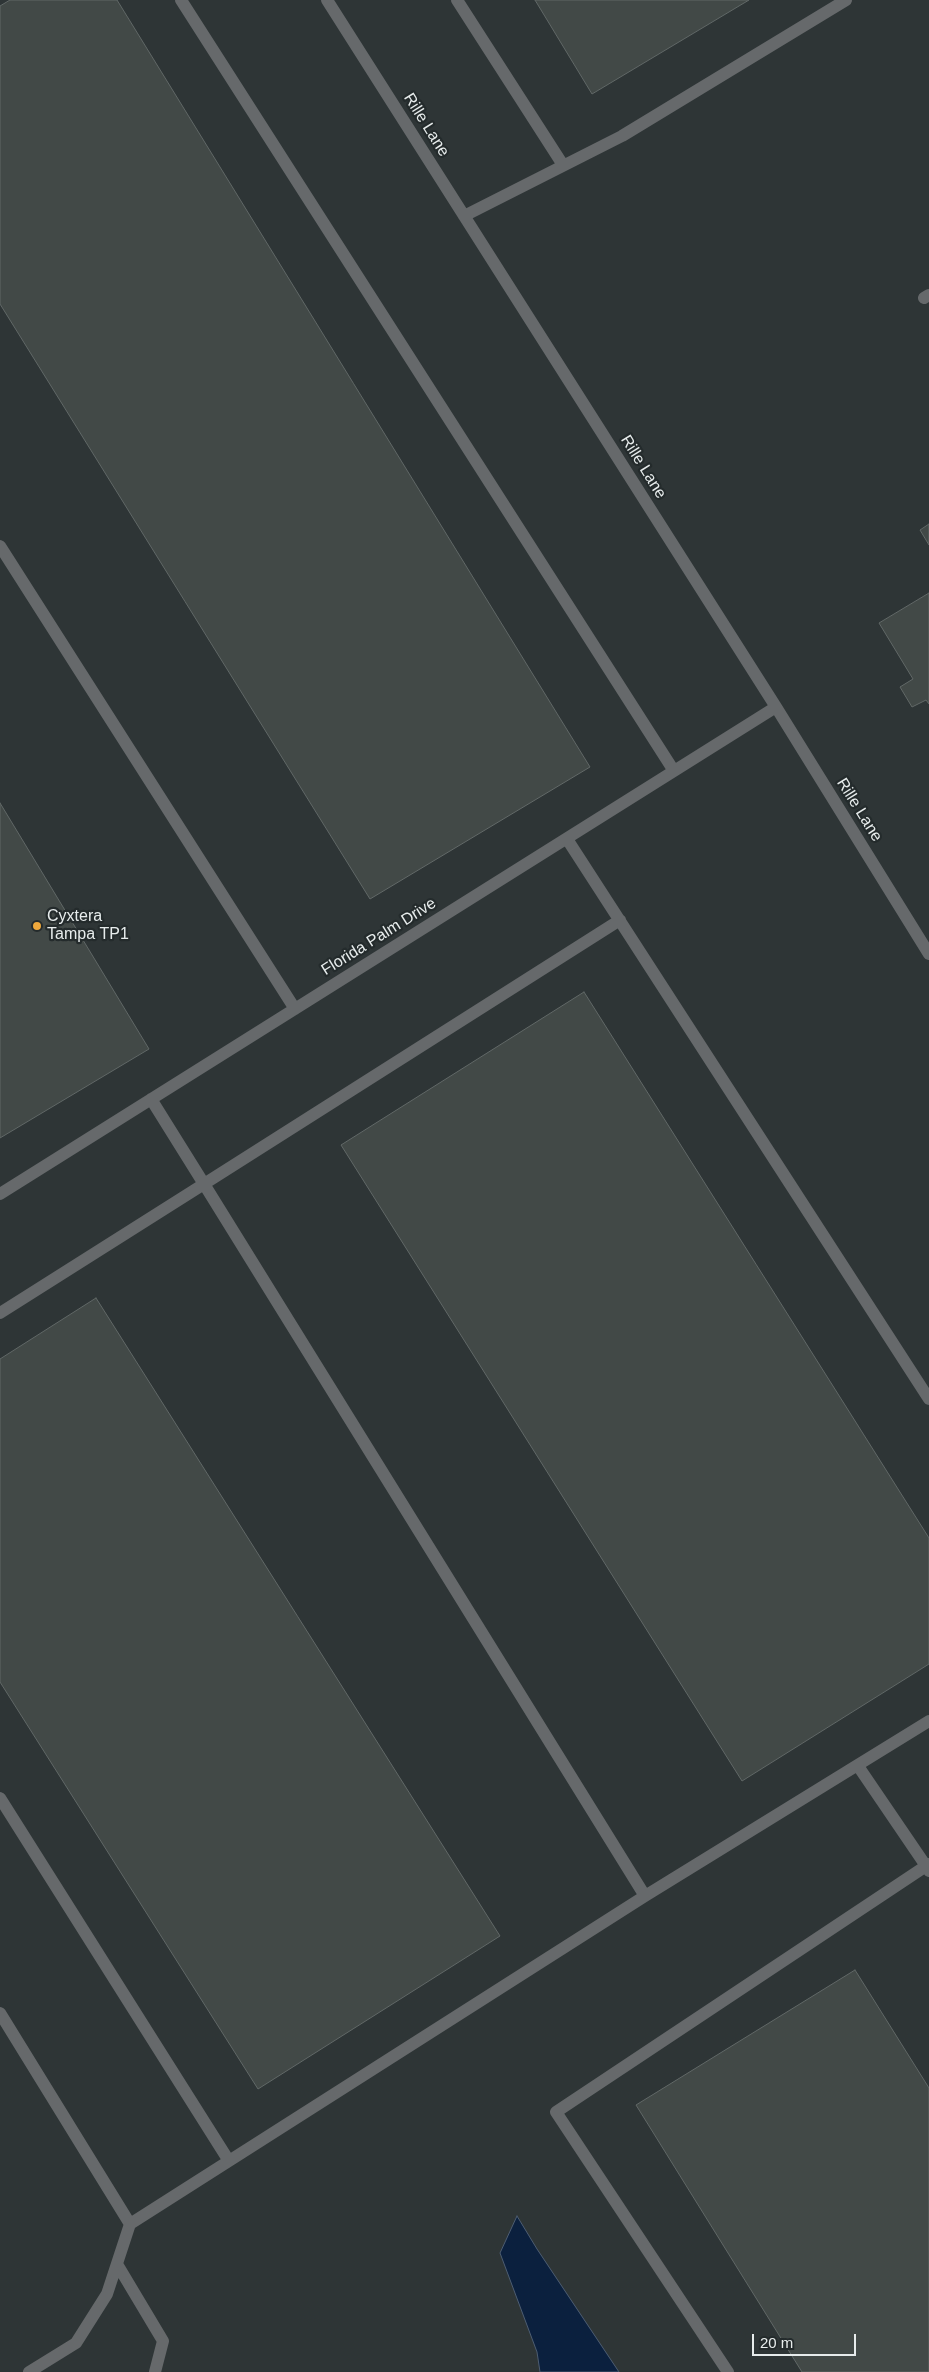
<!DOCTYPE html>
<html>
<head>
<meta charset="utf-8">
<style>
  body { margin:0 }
  #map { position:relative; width:929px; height:2372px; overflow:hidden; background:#2e3536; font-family:Arial,sans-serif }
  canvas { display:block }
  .scale { position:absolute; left:752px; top:2334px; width:104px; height:22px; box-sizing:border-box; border:2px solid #e7ecec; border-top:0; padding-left:6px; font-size:15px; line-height:18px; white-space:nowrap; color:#e7ecec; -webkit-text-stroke:4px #242b2c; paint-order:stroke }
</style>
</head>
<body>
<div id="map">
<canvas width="929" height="2372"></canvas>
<div class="scale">20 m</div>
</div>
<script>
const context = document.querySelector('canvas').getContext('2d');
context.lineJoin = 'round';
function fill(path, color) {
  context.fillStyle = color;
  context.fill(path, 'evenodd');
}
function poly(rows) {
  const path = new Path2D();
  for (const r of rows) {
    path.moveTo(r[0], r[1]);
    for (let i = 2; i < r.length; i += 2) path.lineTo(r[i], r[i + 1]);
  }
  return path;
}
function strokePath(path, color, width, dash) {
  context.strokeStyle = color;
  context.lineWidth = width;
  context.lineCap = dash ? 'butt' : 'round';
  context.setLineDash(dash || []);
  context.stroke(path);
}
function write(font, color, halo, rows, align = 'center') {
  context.font = font + ' Arial,sans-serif';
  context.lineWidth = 4.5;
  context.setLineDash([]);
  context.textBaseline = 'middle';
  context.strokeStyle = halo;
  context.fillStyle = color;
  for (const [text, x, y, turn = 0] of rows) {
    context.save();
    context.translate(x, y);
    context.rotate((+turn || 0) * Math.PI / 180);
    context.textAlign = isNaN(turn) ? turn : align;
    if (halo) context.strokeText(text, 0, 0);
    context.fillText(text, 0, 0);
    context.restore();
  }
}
const water = poly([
  [517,2216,537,2249,619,2372,540,2372,537,2352,500,2253,517,2216]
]);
fill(water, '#0b203e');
strokePath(water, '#4d5d72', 1);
const building = poly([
  [10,0,117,0,590,767,370,899,0,304,0,6,10,0],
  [535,0,749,0,592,94,535,0],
  [929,524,929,545,920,530,929,524],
  [929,593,929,704,926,700,912,707,900,687,913,679,879,623,929,593],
  [0,803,149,1049,0,1138,0,803],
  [584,992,929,1538,929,1664,742,1781,341,1145,584,992],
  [96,1298,500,1936,258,2089,0,1682,0,1359,96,1298],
  [855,1970,929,2088,929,2372,802,2372,636,2105,855,1970]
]);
fill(building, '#424947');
strokePath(building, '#616867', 1);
strokePath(poly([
  [181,0,674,771],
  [327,0,776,707,929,954],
  [457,0,563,165],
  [464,216,622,136,846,0],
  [924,298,929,295],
  [0,546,295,1009],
  [567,839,929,1399],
  [151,1099,204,1184,620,920],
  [0,1194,776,707],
  [0,1313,204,1184,645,1896],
  [858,1766,926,1866,929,1864],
  [0,1798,229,2161],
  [0,2013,130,2224,645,1896,929,1721],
  [117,2264,163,2341,155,2372],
  [29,2372,76,2343,107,2294,130,2224],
  [728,2372,556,2112,926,1866,929,1871]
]), '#66696b', 12);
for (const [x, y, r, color] of [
  [37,926,5,"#eea83c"]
]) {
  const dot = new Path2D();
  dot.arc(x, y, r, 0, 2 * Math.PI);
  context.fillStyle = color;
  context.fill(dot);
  strokePath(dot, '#242b2c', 2);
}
write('16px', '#e7ecec', '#242b2c', [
  ["Rille Lane",426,125,58],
  ["Rille Lane",643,467,58],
  ["Rille Lane",859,810,58],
  ["Florida Palm Drive",379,937,-32]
]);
write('16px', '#e7ecec', '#242b2c', [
  ["Cyxtera",47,917],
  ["Tampa TP1",47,935]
], 'left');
</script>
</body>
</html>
